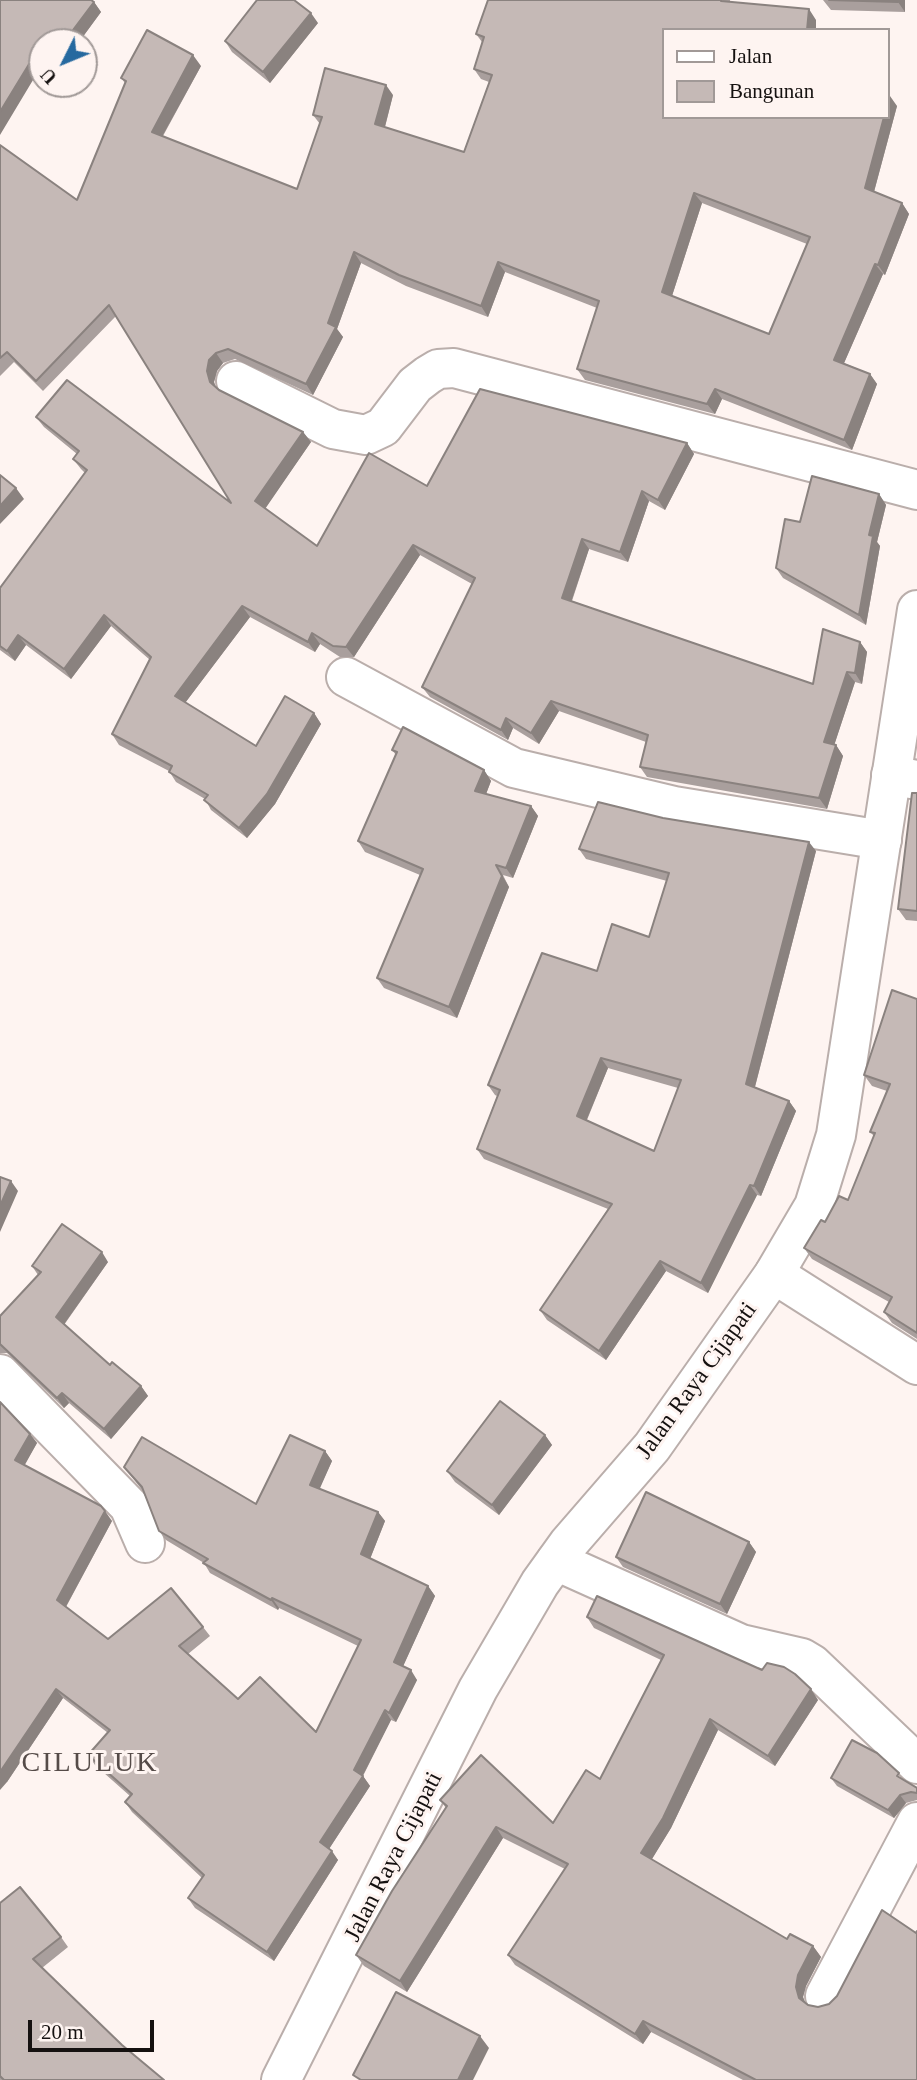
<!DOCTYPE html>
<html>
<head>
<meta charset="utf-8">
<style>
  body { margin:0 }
  #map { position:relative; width:917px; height:2080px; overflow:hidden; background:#fef4f1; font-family:Georgia,serif }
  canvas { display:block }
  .legend { position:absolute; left:662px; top:28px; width:228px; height:91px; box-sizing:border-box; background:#fef4f1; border:2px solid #a19997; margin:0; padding:9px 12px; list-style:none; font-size:21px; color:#151110 }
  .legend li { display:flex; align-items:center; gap:14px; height:35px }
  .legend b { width:35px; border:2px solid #a19997 }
  .north { position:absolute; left:28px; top:28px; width:70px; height:70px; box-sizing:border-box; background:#fef4f1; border:2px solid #a19997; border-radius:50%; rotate:227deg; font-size:19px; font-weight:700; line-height:28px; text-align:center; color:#151110 }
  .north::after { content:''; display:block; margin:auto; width:24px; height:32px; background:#26699f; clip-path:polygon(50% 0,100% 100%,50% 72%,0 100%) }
  .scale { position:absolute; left:28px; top:2020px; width:126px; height:32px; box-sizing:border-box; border:4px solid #151110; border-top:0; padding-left:9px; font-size:21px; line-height:24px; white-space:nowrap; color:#151110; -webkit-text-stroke:5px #fef4f1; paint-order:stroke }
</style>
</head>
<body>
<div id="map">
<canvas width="917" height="2080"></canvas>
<ul class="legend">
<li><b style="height:9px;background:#fff"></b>Jalan</li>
<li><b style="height:19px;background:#c5b9b6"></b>Bangunan</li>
</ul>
<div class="north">U</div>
<div class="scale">20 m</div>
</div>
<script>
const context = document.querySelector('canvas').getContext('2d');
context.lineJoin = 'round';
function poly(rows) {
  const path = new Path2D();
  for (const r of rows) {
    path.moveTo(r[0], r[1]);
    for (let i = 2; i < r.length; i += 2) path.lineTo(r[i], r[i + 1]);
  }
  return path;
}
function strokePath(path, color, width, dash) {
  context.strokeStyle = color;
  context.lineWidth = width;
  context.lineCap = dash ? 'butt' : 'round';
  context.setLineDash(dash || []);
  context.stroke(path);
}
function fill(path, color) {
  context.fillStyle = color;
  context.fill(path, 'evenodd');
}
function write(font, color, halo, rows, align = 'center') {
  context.font = font + ' Georgia,serif';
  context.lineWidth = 6;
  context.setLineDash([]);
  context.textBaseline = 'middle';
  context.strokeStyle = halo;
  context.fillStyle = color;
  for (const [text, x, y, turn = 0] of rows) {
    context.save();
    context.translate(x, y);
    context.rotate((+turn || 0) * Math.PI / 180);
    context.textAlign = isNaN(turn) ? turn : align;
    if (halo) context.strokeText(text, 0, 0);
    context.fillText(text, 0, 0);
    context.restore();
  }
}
const minor = poly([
  [236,381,333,429,366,435,383,427,415,385,428,375,438,369,454,368,917,490],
  [346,677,514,768,674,806,882,840],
  [891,775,917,780],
  [774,1274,917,1365],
  [0,1374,129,1506,145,1543],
  [556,1561,741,1644,802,1658,812,1664,917,1764],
  [825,1996,917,1822]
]);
const primary = poly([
  [281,2080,478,1689,540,1583,568,1544,652,1447,774,1274,814,1206,836,1135,917,610]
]);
strokePath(minor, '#baaeab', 42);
strokePath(primary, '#baaeab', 42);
strokePath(minor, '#fff', 38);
strokePath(primary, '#fff', 38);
fill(poly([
  [0,0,94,2,101,12,79,42,42,42],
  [488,0,730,0,730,2,816,20,663,30,897,106,874,192,902,203,909,214,885,275,883,274,844,363,870,374,877,384,852,450,722,399,715,414,585,380,577,369,597,308,505,272,488,317,406,286,361,263,337,329,343,337,313,395,235,359,223,363,217,371,214,382,216,387,219,390,303,432,311,442,265,508,317,546,427,486,687,443,694,454,665,510,649,501,628,562,589,549,572,601,813,684,860,642,867,652,862,684,855,682,834,745,836,745,843,756,827,809,647,777,640,767,646,742,559,711,539,744,513,728,508,740,430,697,422,687,472,584,420,555,354,657,340,657,320,644,315,652,250,617,185,703,256,746,314,713,321,724,275,804,247,838,211,810,205,799,176,782,169,771,119,745,112,734,150,660,111,626,71,679,26,645,15,661,0,650,0,588,85,473,81,469,73,459,77,454,44,427,36,417,231,503,116,316,43,391,14,362,0,376,0,145,77,200,125,83,121,78,201,66,163,136,297,189,320,124,313,115,393,95,385,127,464,152,489,82,481,79,474,69,482,42,476,34],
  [702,203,807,244,769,334,672,296],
  [823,0,905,0,905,12,831,10],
  [318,23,270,83,232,52,225,41],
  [879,494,886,505,877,542,880,546,866,625,783,578,776,568,800,522],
  [392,750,484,770,491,781,486,794,531,806,538,816,513,878,503,875,509,887,457,1018,384,988,377,978,420,875,365,852,358,841,396,755],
  [917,793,917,921,906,920,898,909],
  [663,818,816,851,755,1087,789,1101,796,1111,761,1196,757,1195,708,1293,666,1271,606,1360,547,1320,540,1310,608,1209,484,1159,477,1149,497,1096,495,1095,488,1085,597,971,649,937,667,881,586,859,579,849],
  [608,1068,678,1088,654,1151,587,1120],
  [917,999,917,1339,892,1323,884,1312,889,1302,812,1259,804,1248,825,1222,848,1200,874,1136,870,1132,887,1091,872,1086,864,1075],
  [108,1262,64,1325,110,1365,141,1386,148,1396,111,1439,69,1403,64,1408,7,1353,0,1353,0,1316,38,1275,32,1266],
  [0,1402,30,1434,37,1443,24,1465,112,1521,66,1607,108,1639,203,1627,210,1636,188,1654,238,1699,316,1732,358,1646,279,1608,278,1610,210,1573,204,1563,166,1540,159,1531,143,1491,124,1467,256,1504,325,1451,332,1461,319,1489,378,1512,385,1521,370,1559,428,1586,435,1596,403,1666,417,1680,396,1722,391,1720,363,1776,370,1786,329,1849,338,1860,274,1961,195,1908,188,1898,202,1878,132,1812,125,1802,130,1796,95,1765,88,1755,108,1733,63,1698,7,1782],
  [545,1435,552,1445,499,1515,455,1482,447,1471],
  [749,1542,756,1552,727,1614,623,1567,616,1557],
  [587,1617,818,1700,775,1766,718,1730,671,1828,651,1860,787,1939,813,1946,821,1957,806,1986,803,1997,805,2002,917,2080,743,2080,651,2032,643,2044,515,1965,508,1955,565,1869,503,1838,407,1992,364,1966,356,1955,446,1808,440,1800,553,1823,600,1779,661,1660,594,1628],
  [831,1778,903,1780,917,1788,917,1800,906,1803,894,1818,837,1786],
  [0,1903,61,1937,68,1947,42,1968,122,2045,164,2080,0,2080]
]), '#a99f9d');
fill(poly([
  [898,0,905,0,905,12,898,2],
  [94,2,101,12,79,42,64,42],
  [809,9,816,20,816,30,807,30],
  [311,13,318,23,270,83,263,72],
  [48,33,55,42,43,42],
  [42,43,42,65,0,135,0,112],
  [193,55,201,66,159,142,152,132],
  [386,85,393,95,383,134,375,124],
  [890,96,897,106,872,199,865,188,884,117,887,117,887,104],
  [694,193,702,203,670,302,662,292],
  [902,203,909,214,885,275,878,265],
  [354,252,361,263,337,329,343,337,313,395,306,384],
  [498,262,505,272,488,317,481,306],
  [875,264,883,274,841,370,834,360],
  [216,353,223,363,217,371,214,382,217,393,210,382,207,371,209,360],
  [870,374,877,384,852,450,844,440],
  [715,389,722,399,715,414,707,404],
  [303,432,311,442,263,512,255,501],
  [687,443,694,454,665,510,658,500],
  [16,488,24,499,0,524,0,506],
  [642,491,649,501,628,562,620,552],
  [879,494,886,505,877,542,880,546,866,625,859,615,869,535],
  [582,539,589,549,569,608,562,598],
  [413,545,420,555,354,657,346,647],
  [242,606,250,617,182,707,175,696],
  [104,615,111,626,71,679,64,669],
  [312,633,320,644,315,652,308,642],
  [18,635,26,645,15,661,7,651],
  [860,642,867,652,862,684,855,673],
  [847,672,855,682,832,752,824,742],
  [551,701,559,711,539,744,531,733],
  [314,713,321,724,275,804,247,838,239,828],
  [506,718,513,728,508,740,501,730],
  [836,745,843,756,827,809,819,798],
  [484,770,491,781,483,802,475,791],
  [531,806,538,816,513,878,506,868],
  [809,842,816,851,753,1094,746,1084],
  [496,865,509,887,457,1018,449,1007],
  [601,1058,608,1068,584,1126,577,1116],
  [789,1101,796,1111,761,1196,754,1186],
  [11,1181,18,1191,0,1232,0,1206],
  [750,1185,757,1195,708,1293,701,1283],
  [102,1252,108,1262,62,1327,56,1317],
  [660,1261,666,1271,606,1360,599,1351],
  [141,1386,148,1396,111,1439,104,1429],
  [62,1393,69,1403,64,1408,57,1398],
  [30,1434,37,1443,22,1470,15,1460],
  [545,1435,552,1445,499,1515,492,1505],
  [325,1451,332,1461,317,1495,310,1485],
  [105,1511,112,1521,64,1610,57,1600],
  [378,1512,385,1521,368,1564,361,1554],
  [749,1542,756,1552,727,1614,720,1604],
  [428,1586,435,1596,401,1671,394,1662],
  [272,1598,279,1608,278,1610,271,1600],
  [411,1670,417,1680,396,1722,389,1713],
  [56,1689,63,1698,7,1782,0,1790,0,1772],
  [811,1689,818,1700,775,1766,768,1756],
  [385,1710,391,1720,361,1779,354,1770],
  [710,1719,718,1730,671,1828,649,1864,641,1853],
  [363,1776,370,1786,327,1852,320,1842],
  [900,1795,906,1803,894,1818,888,1810],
  [496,1827,503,1838,407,1992,400,1981],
  [332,1851,338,1860,274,1961,267,1952],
  [813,1946,821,1957,806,1986,803,1997,807,2008,799,1998,796,1987,798,1975],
  [643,2021,651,2032,643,2044,635,2034],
  [480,2036,489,2048,473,2080,458,2080]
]), '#8a827f');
const building = poly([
  [0,0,91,0,94,2,64,42,61,42,48,33,0,112,0,0],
  [257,0,294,0,311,13,263,72,225,41,257,0],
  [488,0,721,0,721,1,809,9,807,30,663,30,663,117,884,117,865,188,902,203,878,265,875,264,834,360,870,374,844,440,715,389,707,404,577,369,599,301,498,262,481,306,399,275,354,252,328,323,336,327,306,384,228,349,216,353,209,360,207,371,210,382,219,390,303,432,255,501,317,546,369,453,427,486,480,389,687,443,658,500,642,491,620,552,582,539,562,598,813,684,823,629,860,642,855,673,847,672,824,742,836,745,819,798,640,767,648,735,551,701,531,733,506,718,501,730,422,687,475,578,413,545,346,647,333,646,312,633,308,642,242,606,175,696,256,746,285,696,314,713,267,794,239,828,204,800,208,795,169,772,172,766,112,734,151,657,104,615,64,669,18,635,7,651,0,646,0,588,87,470,73,459,79,451,36,417,67,380,231,503,109,305,36,381,7,352,0,358,0,145,77,200,126,81,121,78,147,30,193,55,152,132,297,189,322,117,313,115,325,68,386,85,375,124,464,152,492,75,474,69,484,37,476,34,488,0],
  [694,193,810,237,769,334,662,292,694,193],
  [829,0,898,0,898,2,829,0],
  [0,475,16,488,0,506,0,475],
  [812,476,879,494,869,535,873,536,859,615,776,568,785,519,800,522,812,476],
  [403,727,484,770,475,791,531,806,506,868,496,865,502,876,449,1007,377,978,423,869,358,841,397,752,392,750,403,727],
  [912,793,917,793,917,911,898,909,912,793],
  [598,802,663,818,809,842,746,1084,789,1101,754,1186,750,1185,701,1283,660,1261,599,1351,540,1310,612,1204,477,1149,500,1090,488,1085,542,953,597,971,612,924,649,937,669,873,579,849,598,802],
  [601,1058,681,1080,654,1151,577,1116,601,1058],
  [892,990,917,999,917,1333,884,1312,892,1297,804,1248,821,1220,825,1222,839,1196,848,1200,875,1133,870,1132,890,1084,864,1075,892,990],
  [0,1177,11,1181,0,1206,0,1177],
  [62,1224,102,1252,56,1317,110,1365,112,1362,141,1386,104,1429,62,1393,57,1398,0,1344,0,1316,41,1272,32,1266,62,1224],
  [500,1401,545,1435,492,1505,447,1471,500,1401],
  [0,1402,30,1434,15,1460,101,1506,105,1511,57,1600,108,1639,171,1588,203,1627,179,1646,238,1699,260,1677,316,1732,361,1640,272,1598,271,1600,203,1563,208,1559,159,1531,142,1487,124,1467,142,1437,256,1504,290,1435,325,1451,310,1485,378,1512,361,1554,428,1586,394,1662,411,1670,389,1713,385,1710,354,1770,363,1776,320,1842,332,1851,267,1952,188,1898,204,1875,125,1802,132,1794,88,1755,110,1730,56,1689,0,1772,0,1402],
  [646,1492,749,1542,720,1604,616,1557,646,1492],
  [597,1596,762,1670,767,1663,784,1667,795,1674,811,1689,768,1756,710,1719,663,1818,641,1853,787,1939,790,1934,813,1946,798,1975,796,1987,799,1998,808,2005,818,2007,829,2004,837,1996,882,1910,916,1933,917,1931,917,2080,756,2080,643,2021,635,2034,508,1955,568,1864,496,1827,400,1981,356,1955,392,1891,447,1806,440,1800,481,1755,553,1823,586,1770,600,1779,664,1655,587,1617,597,1596],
  [852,1740,877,1753,899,1773,897,1776,917,1788,917,1793,911,1792,900,1795,888,1810,831,1778,852,1740],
  [20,1887,61,1937,33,1959,122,2045,164,2080,4,2080,0,2076,0,1903,20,1887],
  [396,1992,480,2036,458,2080,361,2080,353,2075,396,1992]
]);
fill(building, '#c5b9b6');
strokePath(building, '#8a827f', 2);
write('24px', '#151110', '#fef4f1', [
  ["Jalan Raya Cijapati",697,1381,-54],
  ["Jalan Raya Cijapati",394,1857,-63]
]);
context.letterSpacing = '2px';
write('28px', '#554b48', '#fef4f1', [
  ["CILULUK",90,1764]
]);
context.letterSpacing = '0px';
</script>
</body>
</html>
